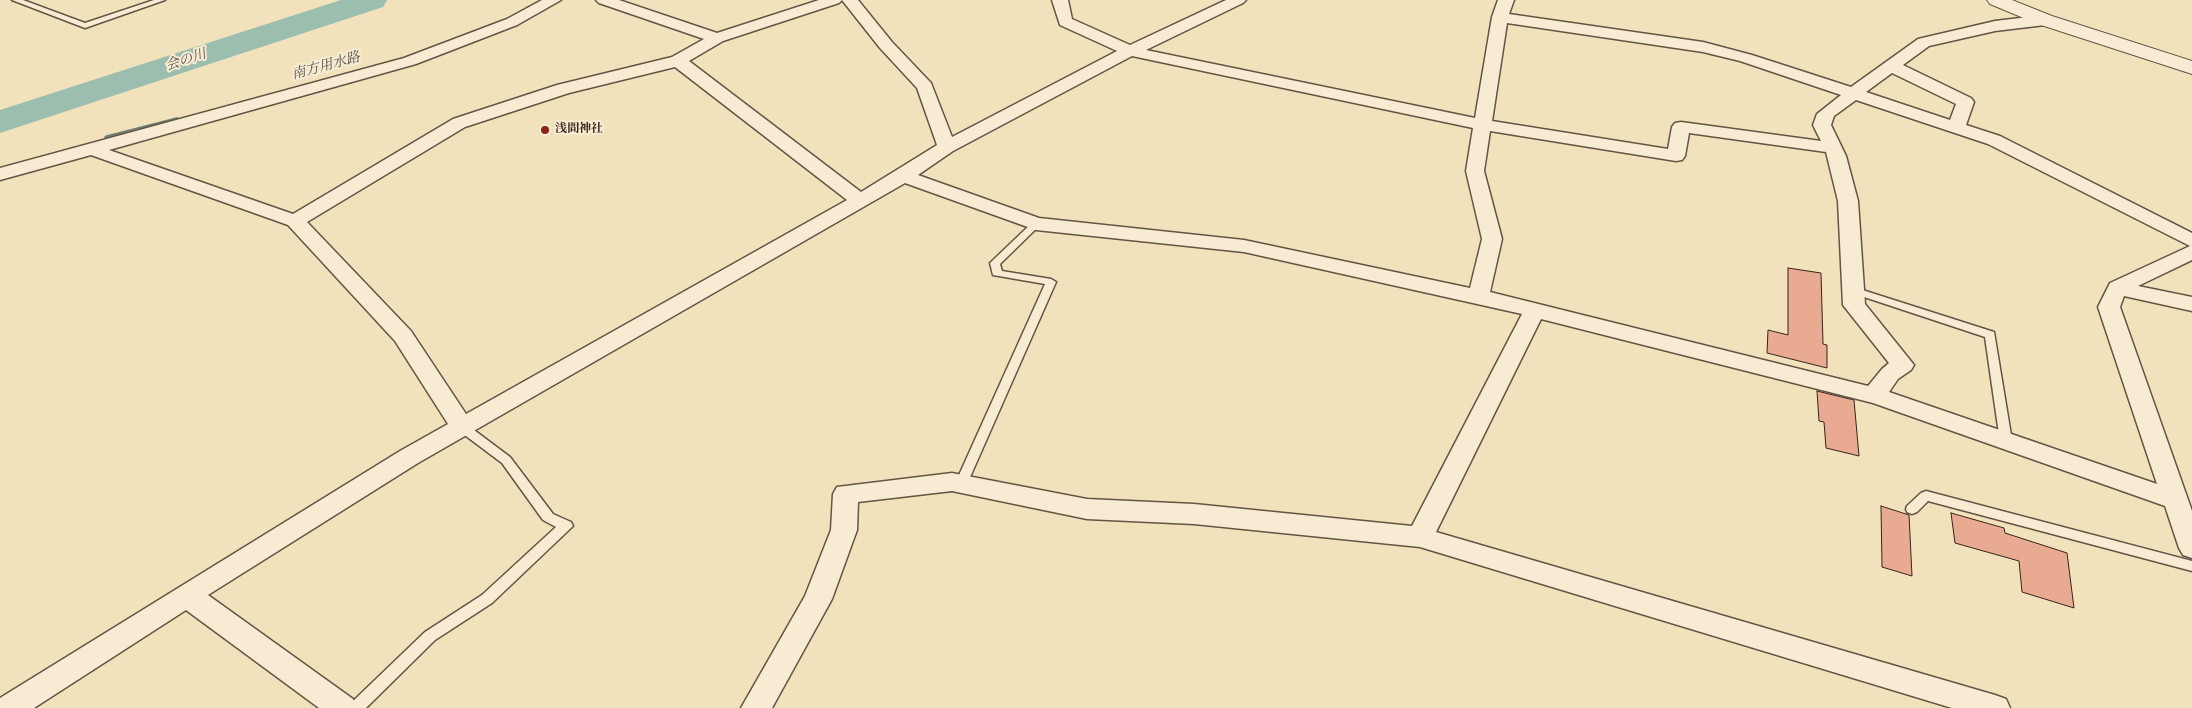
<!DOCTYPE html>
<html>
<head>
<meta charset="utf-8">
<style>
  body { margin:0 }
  canvas { display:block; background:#f2e2bc }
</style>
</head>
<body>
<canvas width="2192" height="708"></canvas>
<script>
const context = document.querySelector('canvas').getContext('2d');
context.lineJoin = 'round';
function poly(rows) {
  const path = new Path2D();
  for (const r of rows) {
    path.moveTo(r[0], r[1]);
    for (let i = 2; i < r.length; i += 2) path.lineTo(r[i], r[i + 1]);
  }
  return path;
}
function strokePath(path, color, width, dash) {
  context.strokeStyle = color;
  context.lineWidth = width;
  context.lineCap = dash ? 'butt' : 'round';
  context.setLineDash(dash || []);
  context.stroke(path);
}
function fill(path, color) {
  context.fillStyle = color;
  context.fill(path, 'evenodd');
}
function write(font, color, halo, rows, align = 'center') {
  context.font = font + ' "IM FELL DW Pica","Noto Serif JP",serif';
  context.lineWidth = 4;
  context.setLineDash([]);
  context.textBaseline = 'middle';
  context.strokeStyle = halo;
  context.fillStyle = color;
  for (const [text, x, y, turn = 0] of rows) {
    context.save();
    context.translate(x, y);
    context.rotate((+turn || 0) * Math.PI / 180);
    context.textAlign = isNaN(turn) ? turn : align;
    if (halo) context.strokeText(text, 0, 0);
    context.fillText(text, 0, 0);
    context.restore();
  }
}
strokePath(poly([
  [107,138,177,120]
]), '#728173', 5.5);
fill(poly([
  [341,0,387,0,383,7,0,133,0,110,341,0]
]), '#9bbeae');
const building = poly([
  [1788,268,1821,273,1823,344,1827,345,1827,368,1767,353,1768,330,1788,335,1788,268],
  [1817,391,1854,400,1859,456,1826,448,1824,422,1819,421,1817,391],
  [1881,506,1909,515,1912,576,1882,567,1881,506],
  [1951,513,2004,528,2005,533,2067,553,2074,608,2022,592,2019,561,1955,543,1951,513]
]);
fill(building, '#e9aa92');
strokePath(building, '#35251b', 1);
const service = poly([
  [12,0,23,0,85,23,154,0,165,0,85,28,12,0],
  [1036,221,1041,224,1000,264,1002,271,1051,279,1056,282,967,484,965,487,961,489,957,487,955,484,1045,284,993,275,990,263,1033,222,1036,221],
  [1853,287,1994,332,2012,441,2010,444,2002,444,2000,441,1985,337,1849,292,1848,290,1853,287],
  [462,423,466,424,510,457,553,514,571,522,573,526,492,603,435,640,366,708,349,708,351,703,425,632,482,595,556,527,543,520,502,463,458,430,456,427,458,424,462,423],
  [1926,491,2192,561,2192,571,1928,501,1917,512,1912,514,1907,512,1906,509,1907,506,1921,493,1926,491]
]);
const minor = poly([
  [542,0,561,0,517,25,416,64,109,150,293,214,453,119,557,85,672,57,704,39,599,3,596,0,619,0,717,33,819,0,842,0,839,3,723,41,689,61,861,192,937,145,917,88,880,48,842,0,858,0,892,42,931,83,952,137,1117,51,1060,25,1052,0,1068,0,1072,19,1130,45,1226,0,1246,0,1243,3,1146,50,1475,118,1492,17,1498,0,1514,0,1509,14,1703,42,1752,55,1851,87,1918,39,1995,21,2045,15,2050,17,2053,20,2050,23,2045,25,1995,31,1929,46,1903,65,1971,98,1974,102,1966,125,2000,136,2192,233,2192,260,2138,286,2192,297,2192,311,2124,296,2120,307,2192,511,2192,558,2183,555,2179,548,2165,506,1873,403,1541,319,1436,532,1995,695,2006,699,2010,708,1952,708,1420,547,1194,524,1087,519,952,491,858,502,857,530,832,599,772,708,741,708,805,596,831,530,833,494,837,487,952,473,1087,499,1194,504,1412,526,1522,314,1244,252,1036,230,905,183,418,463,208,595,353,699,357,708,319,708,186,610,34,708,0,708,0,698,400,451,448,424,395,341,288,225,91,155,0,180,0,168,404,58,507,19,542,0],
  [1507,23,1703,52,1740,61,1841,95,1817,114,1813,125,1821,141,1681,122,1675,123,1672,127,1668,149,1492,121,1507,23],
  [1132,56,1473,128,1466,171,1482,239,1470,288,1244,240,1039,218,918,175,953,151,1132,56],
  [675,67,847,200,466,414,411,331,307,222,465,127,569,93,675,67],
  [1892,73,1956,104,1950,120,1866,92,1892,73],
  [1856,100,1988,144,2190,246,2110,283,2098,307,2157,484,1889,392,1898,379,1911,370,1914,365,1865,304,1858,201,1846,156,1831,125,1834,116,1856,100],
  [1490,131,1676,161,1682,160,1685,156,1689,133,1826,152,1838,201,1843,305,1889,363,1882,369,1868,386,1490,292,1502,239,1484,171,1490,131]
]);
const tertiary = poly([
  [1987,0,2012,0,2052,16,2192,61,2192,74,2038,24,1990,4,1987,0]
]);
strokePath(service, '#645443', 3);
strokePath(minor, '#645443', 3);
strokePath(tertiary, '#645443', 2);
fill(service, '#f7ecd3');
fill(minor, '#f7ecd3');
fill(tertiary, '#f7ecd3');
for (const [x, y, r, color] of [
  [545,130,5,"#8f2418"]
]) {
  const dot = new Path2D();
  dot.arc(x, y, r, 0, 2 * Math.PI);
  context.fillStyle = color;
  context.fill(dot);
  strokePath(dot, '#f7ecd3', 2);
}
write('bold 12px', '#35251b', '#f7ecd3', [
  ["浅間神社",555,130]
], 'left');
write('italic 14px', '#545347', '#f7ecd3', [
  ["会の川",186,61,-18],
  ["南方用水路",326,67,-15]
]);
</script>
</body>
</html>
